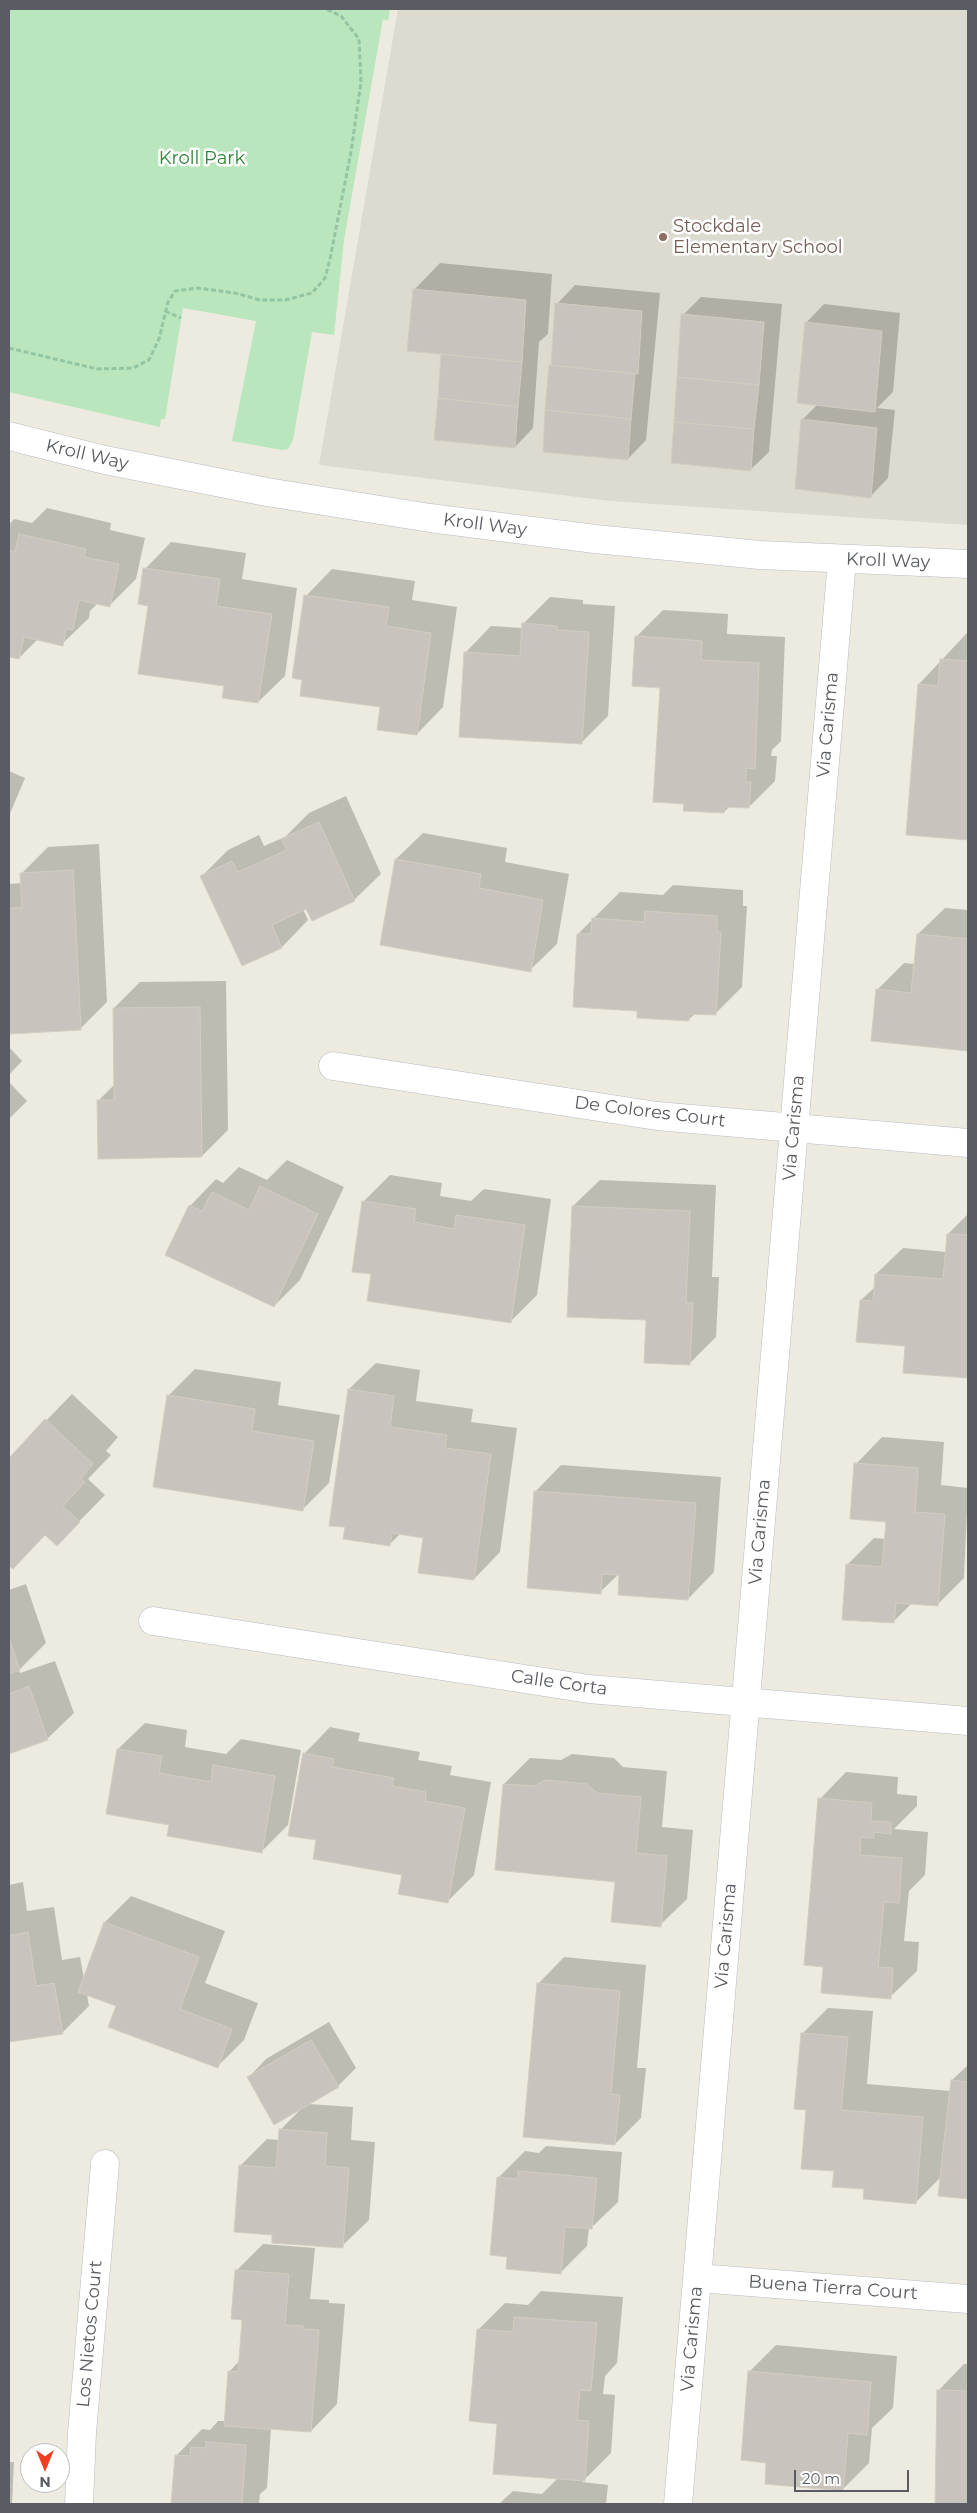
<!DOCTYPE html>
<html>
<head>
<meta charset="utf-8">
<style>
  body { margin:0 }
  #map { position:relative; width:977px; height:2513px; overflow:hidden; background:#edebe0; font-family:Montserrat,sans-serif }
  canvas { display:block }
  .frame { position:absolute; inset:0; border:10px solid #595c62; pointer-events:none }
  .north { position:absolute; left:20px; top:2443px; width:50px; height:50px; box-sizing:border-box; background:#fff; border:1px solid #bdbec0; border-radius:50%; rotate:180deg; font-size:14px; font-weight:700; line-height:20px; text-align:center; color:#595c62 }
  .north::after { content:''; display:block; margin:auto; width:18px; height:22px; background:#f13e22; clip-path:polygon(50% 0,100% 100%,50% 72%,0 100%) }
  .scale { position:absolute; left:794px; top:2470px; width:115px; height:22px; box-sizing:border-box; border:2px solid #595c62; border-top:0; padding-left:6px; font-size:15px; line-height:18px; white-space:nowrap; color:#595c62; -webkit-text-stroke:4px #fff; paint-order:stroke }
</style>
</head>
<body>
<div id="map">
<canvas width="977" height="2513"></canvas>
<div class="frame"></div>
<div class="north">N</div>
<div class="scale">20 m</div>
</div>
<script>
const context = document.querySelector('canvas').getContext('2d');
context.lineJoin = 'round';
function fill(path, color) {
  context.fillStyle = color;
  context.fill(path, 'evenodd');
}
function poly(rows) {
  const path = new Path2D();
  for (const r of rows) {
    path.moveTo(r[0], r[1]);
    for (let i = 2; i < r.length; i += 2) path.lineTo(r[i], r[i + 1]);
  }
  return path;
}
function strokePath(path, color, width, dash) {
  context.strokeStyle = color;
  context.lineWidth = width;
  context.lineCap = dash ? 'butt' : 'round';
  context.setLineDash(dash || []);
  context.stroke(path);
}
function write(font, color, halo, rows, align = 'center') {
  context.font = font + ' Montserrat,sans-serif';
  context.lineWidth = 5;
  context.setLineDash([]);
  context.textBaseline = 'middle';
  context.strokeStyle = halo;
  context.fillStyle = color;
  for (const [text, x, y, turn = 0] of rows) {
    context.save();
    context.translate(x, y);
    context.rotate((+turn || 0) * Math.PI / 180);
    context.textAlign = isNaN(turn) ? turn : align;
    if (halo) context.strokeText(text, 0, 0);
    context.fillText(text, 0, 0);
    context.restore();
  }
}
fill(poly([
  [398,9,968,9,968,525,610,501,319,465]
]), '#dddacf');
fill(poly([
  [9,9,390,9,388,21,383,19,344,240,334,335,312,332,293,440,288,449,282,450,232,441,256,321,183,308,165,419,161,419,160,427,9,392]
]), '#bae6bd');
fill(poly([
  [440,263,552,274,548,334,539,342,533,428,515,447,442,353,414,290],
  [575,285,660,293,646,440,628,459,544,451,557,304],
  [701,297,782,304,769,452,750,470,683,315],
  [824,304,900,313,893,392,877,408,895,410,888,478,870,497,802,420,818,404,806,323],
  [47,508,111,523,110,530,145,538,136,579,110,605,98,603,90,611,89,618,62,644,38,639,19,658,9,655,9,525,14,519,32,523],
  [171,542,246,553,242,579,297,588,285,676,258,702,226,685,149,604,145,569],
  [332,569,415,581,412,600,457,607,443,707,417,734,382,706,306,596],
  [550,597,583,600,583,604,615,606,608,716,581,743,465,653,491,626,523,628,523,624],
  [663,610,728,614,727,634,785,637,781,741,772,750,771,756,777,756,775,781,749,807,730,806,724,812,685,803,661,687,636,637],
  [967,633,968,839,907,834,919,684],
  [9,771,25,778,9,816],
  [346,796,381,874,354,900,303,909,308,920,282,947,242,964,202,876,228,850,259,835,264,846,285,837,309,813],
  [423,833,507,848,505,862,569,874,557,944,530,970,381,944,396,859],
  [99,844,107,1002,81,1028,9,1032,9,884,22,883,21,874,48,847],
  [673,885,743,890,743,906,747,906,742,987,715,1014,696,1013,688,1020,638,1010,578,934,620,892,663,895],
  [945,908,968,910,968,1050,872,1040,877,990,904,963,915,964,918,934],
  [226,981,228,1130,202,1156,98,1101,115,1084,114,1008,140,982],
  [9,1047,22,1061,9,1075],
  [9,1082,27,1101,9,1119],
  [287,1160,344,1187,300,1280,274,1306,190,1206,216,1179,223,1183,239,1167,267,1180],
  [390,1175,442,1183,440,1196,471,1201,484,1189,551,1199,537,1295,511,1321,372,1273,363,1202],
  [600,1180,716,1185,712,1277,719,1277,716,1337,690,1363,647,1319,573,1206],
  [968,1214,968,1377,904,1372,906,1344,861,1300,876,1286,876,1274,903,1248,947,1252,948,1234],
  [376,1363,420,1370,416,1401,473,1409,471,1422,517,1428,500,1552,474,1579,424,1537,401,1533,389,1545,346,1526,349,1389],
  [195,1369,281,1382,278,1405,340,1415,329,1483,302,1510,154,1486,169,1395],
  [72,1394,118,1437,106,1451,111,1455,88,1479,105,1495,57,1544,46,1534,13,1568,9,1564,9,1459],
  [882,1437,944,1442,941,1485,968,1488,964,1578,937,1605,912,1603,893,1622,847,1565,874,1538,885,1539,887,1521,856,1464],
  [561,1465,721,1477,714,1572,688,1599,619,1574,600,1592,535,1492],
  [26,1584,46,1643,19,1670,20,1673,55,1661,74,1713,47,1739,9,1753,9,1590],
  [145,1723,187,1730,185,1747,226,1754,241,1739,301,1750,288,1825,261,1852,171,1824,118,1749],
  [330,1727,360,1733,358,1741,420,1752,418,1760,452,1766,450,1775,491,1782,474,1875,448,1901,403,1874,318,1839,304,1754],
  [572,1754,614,1758,623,1767,667,1771,662,1827,693,1830,687,1899,660,1925,616,1880,504,1784,530,1758,561,1760],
  [846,1772,898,1777,897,1794,917,1796,917,1806,894,1829,928,1832,925,1875,909,1891,904,1941,919,1942,917,1971,890,1997,824,1966,820,1799],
  [23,1882,27,1911,54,1907,62,1960,80,1957,84,1979,105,1922,131,1896,225,1931,205,1983,258,2003,244,2040,218,2066,117,2005,87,1994,89,2006,62,2033,9,2041,9,1885],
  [564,1957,646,1965,637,2068,646,2068,641,2118,615,2144,538,1984],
  [828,2008,873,2011,867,2084,951,2091,952,2080,968,2065,968,2198,940,2195,942,2176,915,2203,866,2188,835,2170,808,2109,802,2034],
  [329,2022,356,2068,338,2086,308,2104,353,2107,351,2140,375,2142,369,2220,342,2246,273,2234,240,2166,267,2139,279,2140,280,2130,302,2108,248,2078,266,2059],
  [546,2146,622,2152,618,2202,591,2228,589,2228,587,2246,561,2272,508,2255,498,2178,525,2151,539,2153],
  [263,2244,315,2248,310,2299,329,2300,329,2303,345,2304,337,2404,311,2431,271,2428,267,2488,260,2494,259,2504,172,2504,176,2456,202,2429,210,2430,218,2421,225,2421,229,2372,240,2360,243,2318,236,2271],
  [541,2291,623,2297,617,2363,605,2376,603,2394,615,2395,611,2453,582,2482,608,2485,606,2504,499,2504,513,2491,542,2494,558,2478,498,2423,478,2330,505,2303,528,2305],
  [776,2345,897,2356,893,2408,872,2428,869,2463,843,2489,768,2462,749,2372],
  [964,2364,968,2364,968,2504,936,2504,938,2391],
  [9,2462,14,2462,12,2504,9,2504]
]), '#0003');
const building = poly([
  [413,289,526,300,522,362,407,351,413,289],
  [555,303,642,311,638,374,551,365,555,303],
  [681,314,764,322,759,385,677,377,681,314],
  [805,322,882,331,875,412,797,403,805,322],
  [441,354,522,362,518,407,438,398,441,354],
  [549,365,635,374,631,419,545,410,549,365],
  [677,377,759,385,754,429,674,422,677,377],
  [438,398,518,407,515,448,434,440,438,398],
  [545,410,631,419,628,460,543,452,545,410],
  [801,419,877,428,871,498,795,489,801,419],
  [674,422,754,429,751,471,671,463,674,422],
  [19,534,86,549,84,557,119,564,110,607,79,600,73,630,66,629,63,646,24,637,19,659,9,657,9,550,15,552,19,534],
  [143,568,220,579,216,606,272,614,258,703,222,698,224,686,138,674,148,606,138,604,143,568],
  [304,595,389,607,386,626,431,633,417,735,377,730,380,707,300,696,302,680,292,678,304,595],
  [522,623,557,626,557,630,589,632,582,744,459,737,464,652,520,656,522,623],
  [635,636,702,641,701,660,759,663,755,769,746,768,746,782,751,782,749,808,724,807,724,813,683,811,684,804,653,802,660,688,632,686,635,636],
  [940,659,968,661,968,840,906,835,918,684,938,686,940,659],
  [319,822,355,901,312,921,306,909,272,925,282,948,242,966,200,876,232,861,238,872,287,850,281,839,319,822],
  [395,859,481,874,479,888,543,900,531,972,380,945,395,859],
  [73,870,81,1030,9,1034,9,908,22,908,20,873,73,870],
  [645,911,717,916,717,932,721,932,716,1015,689,1014,689,1021,637,1018,637,1011,573,1007,577,934,591,934,592,918,644,922,645,911],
  [917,934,968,939,968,1051,871,1041,876,989,911,993,917,934],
  [200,1007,202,1157,98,1159,97,1100,114,1100,113,1008,200,1007],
  [260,1186,318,1214,274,1307,165,1255,189,1205,202,1211,212,1192,249,1210,260,1186],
  [362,1201,416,1209,414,1222,454,1229,456,1215,525,1225,511,1323,367,1301,371,1274,352,1272,362,1201],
  [572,1206,690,1211,686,1303,693,1303,690,1365,644,1363,646,1320,567,1317,572,1206],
  [947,1234,968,1235,968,1378,903,1373,905,1346,856,1342,860,1300,873,1301,875,1274,943,1279,947,1234],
  [348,1389,394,1396,390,1427,447,1435,445,1448,491,1454,474,1580,418,1573,423,1538,392,1533,390,1546,343,1539,345,1527,329,1526,348,1389],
  [167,1395,255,1409,252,1431,314,1441,303,1511,153,1487,167,1395],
  [45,1419,93,1464,81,1478,85,1482,63,1506,80,1522,57,1546,45,1535,13,1569,9,1566,9,1458,45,1419],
  [854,1463,918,1468,915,1512,945,1514,938,1606,896,1603,894,1623,842,1620,846,1564,882,1567,886,1522,850,1519,854,1463],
  [534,1491,696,1503,688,1600,618,1595,619,1575,602,1574,601,1594,527,1588,534,1491],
  [9,1638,20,1670,9,1674,9,1638],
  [29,1686,48,1740,9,1754,9,1694,29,1686],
  [117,1749,162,1756,159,1773,211,1782,213,1765,275,1776,262,1853,167,1836,169,1825,106,1814,117,1749],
  [303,1753,334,1759,332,1767,394,1778,392,1786,426,1792,425,1801,465,1808,448,1903,398,1894,402,1875,313,1859,316,1840,288,1836,303,1753],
  [545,1780,587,1784,597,1793,641,1797,636,1853,667,1856,661,1927,611,1922,615,1882,495,1870,503,1784,534,1786,545,1780],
  [818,1798,872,1803,871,1821,891,1822,891,1834,874,1832,874,1838,861,1837,860,1855,902,1858,899,1903,884,1902,878,1967,893,1968,891,1999,821,1993,823,1967,804,1965,818,1798],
  [104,1922,199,1957,180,2009,232,2029,218,2068,108,2027,116,2006,78,1992,104,1922],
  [28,1932,36,1986,54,1983,63,2034,9,2042,9,1936,28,1932],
  [537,1983,620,1991,611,2094,620,2095,615,2145,523,2137,537,1983],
  [801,2033,848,2037,841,2110,923,2117,916,2204,863,2199,864,2189,832,2187,834,2171,801,2169,806,2110,794,2109,801,2033],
  [311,2040,339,2087,274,2125,247,2077,311,2040],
  [951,2080,968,2082,968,2199,938,2196,951,2080],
  [279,2129,327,2133,325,2166,349,2168,343,2248,272,2243,272,2235,234,2232,239,2165,276,2168,279,2129],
  [518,2171,597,2178,592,2229,565,2227,561,2274,506,2269,507,2257,490,2255,497,2177,518,2179,518,2171],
  [235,2270,289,2274,285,2325,303,2326,303,2329,319,2330,311,2432,224,2426,228,2371,238,2372,242,2320,231,2319,235,2270],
  [514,2317,597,2323,591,2391,580,2390,577,2420,589,2421,585,2481,493,2474,497,2424,469,2421,477,2329,513,2332,514,2317],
  [748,2371,871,2382,867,2435,848,2433,843,2491,765,2484,766,2463,741,2460,748,2371],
  [937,2390,968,2391,968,2504,935,2504,937,2390],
  [206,2442,246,2445,242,2504,171,2504,175,2455,190,2456,191,2447,206,2448,206,2442]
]);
fill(building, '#c8c4bd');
strokePath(building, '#d2cdbe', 1);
const minor = poly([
  [9,436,105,460,267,492,430,518,595,539,760,555,968,564],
  [333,1066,657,1116,968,1143],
  [153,1621,589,1689,968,1721],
  [698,2278,968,2299],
  [79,2504,82,2433,105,2164],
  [678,2504,842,560]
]);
strokePath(minor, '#b8bac0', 29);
strokePath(poly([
  [165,311,181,318],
  [9,348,97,369,133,368,149,360,159,339,168,302,175,291,197,288,235,293,260,300,285,300,312,293,325,278,330,259,351,152,361,82,359,39,341,16,326,9]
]), '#92c5a4', 3, [5, 2.5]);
strokePath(minor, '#fff', 28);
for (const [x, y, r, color] of [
  [663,237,5,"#8d6e63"]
]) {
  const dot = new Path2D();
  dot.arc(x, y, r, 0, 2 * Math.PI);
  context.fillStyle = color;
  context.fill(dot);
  strokePath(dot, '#fff', 2);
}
write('18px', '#2f8338', '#fff', [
  ["Kroll Park",202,159]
]);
write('18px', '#785e54', '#fff', [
  ["Stockdale",673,227],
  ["Elementary School",673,248]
], 'left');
write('18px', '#595c62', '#fff', [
  ["Kroll Way",87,455,13],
  ["Kroll Way",485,525,7],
  ["Kroll Way",888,561,2],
  ["Via Carisma",828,725,-85],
  ["De Colores Court",650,1112,7],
  ["Via Carisma",794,1128,-85],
  ["Via Carisma",760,1532,-85],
  ["Calle Corta",559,1683,8],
  ["Via Carisma",726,1936,-85],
  ["Buena Tierra Court",833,2288,4],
  ["Los Nietos Court",90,2334,-85],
  ["Via Carisma",692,2339,-85]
]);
</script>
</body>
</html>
